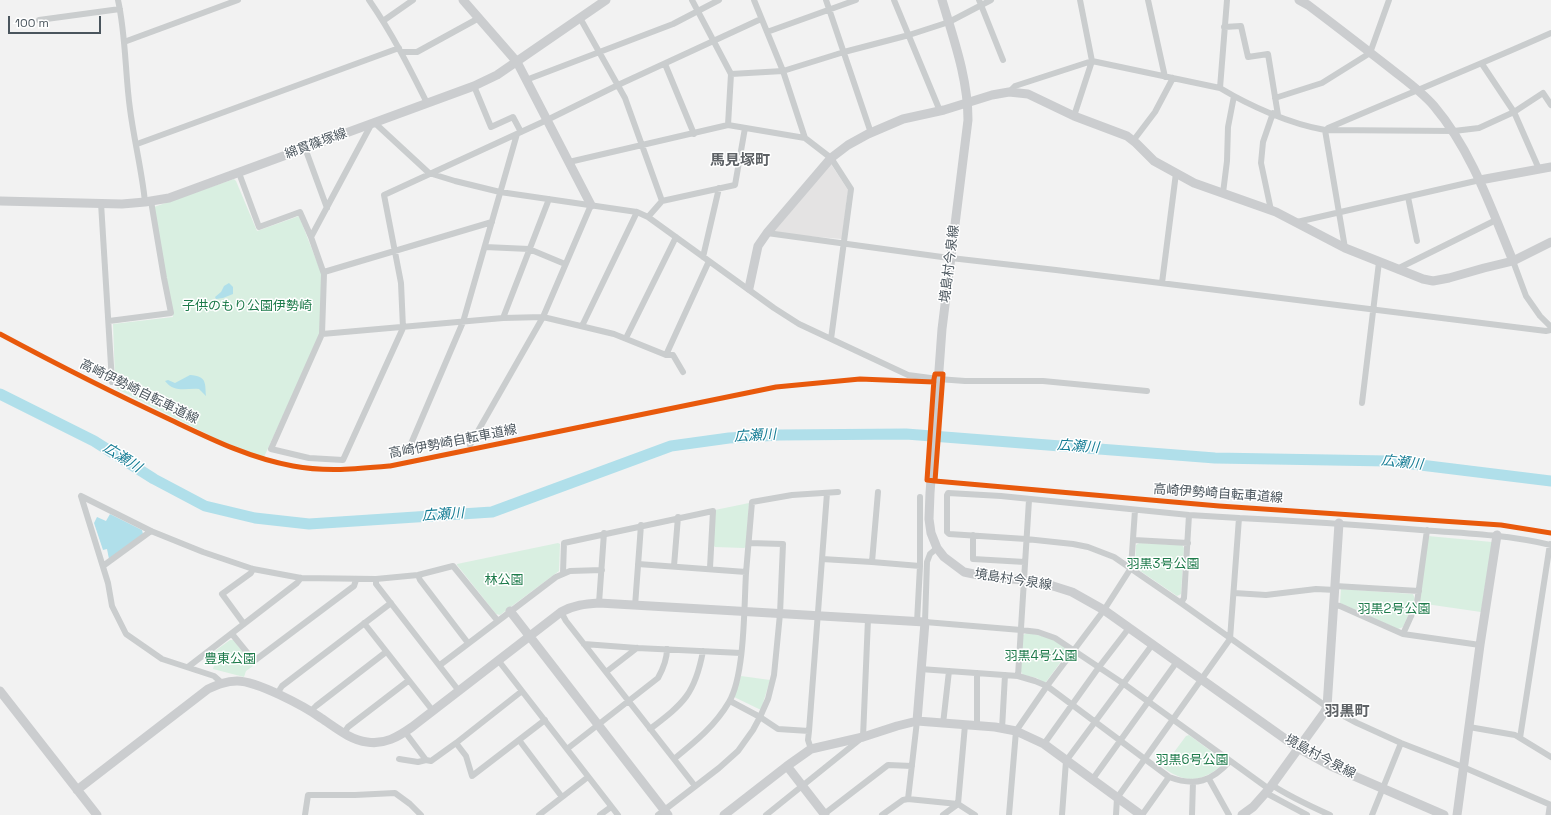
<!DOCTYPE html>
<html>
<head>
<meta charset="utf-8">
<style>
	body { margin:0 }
	#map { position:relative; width:1551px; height:815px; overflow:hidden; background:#f2f2f2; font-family:"Space Grotesk",sans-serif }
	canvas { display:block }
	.scale { position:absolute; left:8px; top:16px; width:93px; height:18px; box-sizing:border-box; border:2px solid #4a555d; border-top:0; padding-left:5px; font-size:12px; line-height:14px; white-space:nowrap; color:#4a555d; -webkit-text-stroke:3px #fff; paint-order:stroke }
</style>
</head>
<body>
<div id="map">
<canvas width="1551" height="815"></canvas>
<div class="scale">100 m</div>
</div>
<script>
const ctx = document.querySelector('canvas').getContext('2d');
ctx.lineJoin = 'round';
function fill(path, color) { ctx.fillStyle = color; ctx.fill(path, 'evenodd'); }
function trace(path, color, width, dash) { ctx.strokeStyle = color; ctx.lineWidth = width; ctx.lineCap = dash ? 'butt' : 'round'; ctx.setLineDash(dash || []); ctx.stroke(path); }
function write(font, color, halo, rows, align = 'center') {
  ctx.font = font + ' "Space Grotesk","Noto Sans JP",sans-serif'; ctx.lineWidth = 3; ctx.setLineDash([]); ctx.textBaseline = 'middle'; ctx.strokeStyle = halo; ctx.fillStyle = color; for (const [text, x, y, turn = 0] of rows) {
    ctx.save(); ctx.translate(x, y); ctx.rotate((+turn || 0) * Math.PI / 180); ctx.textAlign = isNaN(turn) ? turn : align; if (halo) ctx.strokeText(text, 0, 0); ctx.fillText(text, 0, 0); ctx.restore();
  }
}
fill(new Path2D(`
	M 831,164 L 848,190 L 842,239 L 771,233 Z`), '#e4e3e3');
fill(new Path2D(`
	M 234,179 L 236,181 L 257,231 L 299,216 L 322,275 L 320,335 L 264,457 L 252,453 L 221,441 L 117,389 L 115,379 L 113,324 L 173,317 L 154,207 Z
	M 749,503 L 746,547 L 744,548 L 715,547 L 713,545 L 715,510 Z
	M 1428,536 L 1492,542 L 1481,612 L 1419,603 Z
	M 558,543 L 560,544 L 559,571 L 500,615 L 496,614 L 457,565 L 457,564 Z
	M 1139,543 L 1182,545 L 1184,548 L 1181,594 L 1177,596 L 1136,568 L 1135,566 L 1136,545 Z
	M 1341,589 L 1413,594 L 1415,599 L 1403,627 L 1398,629 L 1340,603 Z
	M 1027,633 C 1039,635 1063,639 1068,652 L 1046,682 L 1043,682 L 1037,678 L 1023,675 L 1020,670 L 1023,635 Z
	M 230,640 L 234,640 L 253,666 L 246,671 L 244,677 L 213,669 L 216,659 L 212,653 Z
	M 741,676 L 770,680 L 761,710 L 734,697 Z
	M 1189,735 L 1223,760 L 1224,764 C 1203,781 1187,785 1164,768 L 1163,767 L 1186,736 Z`), '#d9efe1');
fill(new Path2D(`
	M 229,283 L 233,287 L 233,294 L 223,298 L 216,299 L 215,297 L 221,292 L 224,286 Z
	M 190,375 C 207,376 205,383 206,396 L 199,389 C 186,388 174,393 165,381 L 168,380 L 175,383 Z
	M 110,514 L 142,530 L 143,534 L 109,559 L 107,549 L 103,550 L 94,523 L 97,517 L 106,521 Z`), '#b0dfea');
trace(new Path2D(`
	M 0,394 L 94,441 L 154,479 L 205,506 L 255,518 L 309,524 L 492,512 L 671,446 L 729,438 L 779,435 L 906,434 L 1215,458 L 1388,461 L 1551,481`), '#b0dfea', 11);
trace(new Path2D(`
	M 118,0 C 126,36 125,73 130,109 C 134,140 142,171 145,202
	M 369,0 C 392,33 409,67 427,103
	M 692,0 L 731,74 L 783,71 L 844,52 L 909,35 L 949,22 L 991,0
	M 754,0 L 783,71 L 805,138
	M 826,0 L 871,133
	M 894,0 L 940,111
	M 979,0 L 1003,60
	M 1148,0 L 1165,77
	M 580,18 L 625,98 L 662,201 L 648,217
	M 761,19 L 618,85 L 547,120 L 384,195 L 401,283 L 403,328 L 343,460 L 309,458 L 271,449 L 322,334 L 324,274 L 311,237 L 372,123 L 377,125 L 429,173 L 455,181 L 500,192 L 637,212 L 648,217 L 774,308 L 799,324 L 908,375 L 938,379 L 965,381 L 1043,381 L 1147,391
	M 39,20 L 120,9
	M 383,21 L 413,0
	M 1224,27 L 1241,26 L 1248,57 L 1268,54 L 1278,115
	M 767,32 L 856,0
	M 124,42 L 238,0
	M 401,52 L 417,52 L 479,18
	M 665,64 L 694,134
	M 1482,64 L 1514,112 L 1539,169
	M 526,80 L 673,24 L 719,0
	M 474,86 L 491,127 L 513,117 L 521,132
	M 1220,88 L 1227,0
	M 1009,92 L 1015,86 L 1092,61 L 1220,88 C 1250,106 1290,124 1325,130 L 1454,131 L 1479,128 L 1514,112 L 1543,93 L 1551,105
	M 1275,98 L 1322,83 L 1370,53 L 1389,0
	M 1074,116 L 1092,61 L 1080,0
	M 728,125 L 731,74
	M 1328,128 C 1402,96 1477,66 1551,33
	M 1325,130 L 1345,248
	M 1133,141 L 1155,112 L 1173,78
	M 137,144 L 399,48
	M 305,148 L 327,208
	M 569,162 L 728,125 L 805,138 L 831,158 L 851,189 L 831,339
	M 239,173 L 259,227 L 300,212 L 311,237
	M 1223,193 L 1227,161 L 1228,127 L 1234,96
	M 1408,197 L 1417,241
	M 662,201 L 735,185 L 745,128
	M 101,203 L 112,382
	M 1271,210 L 1261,163 L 1263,142 L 1273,113
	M 1297,222 L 1480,180
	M 767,233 L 942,257 L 1056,270 L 1546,331 L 1551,330
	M 485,247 L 529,249 L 565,264
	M 703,257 L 719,188
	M 1513,261 L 1526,296 L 1540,316 L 1551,327
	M 1397,269 L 1496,220
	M 324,272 L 492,222
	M 1162,283 L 1176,173
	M 503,318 L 549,199
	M 109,321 L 171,313 L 164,278 L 151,201
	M 582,326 L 637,212
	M 322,334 L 503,318 L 543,317 L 614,334 L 666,355 L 673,355 L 683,372
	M 626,338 L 676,237
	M 666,355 L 709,261
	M 1362,403 L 1379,262
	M 470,445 L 543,317 L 591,205
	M 410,446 L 463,322 L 517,134
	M 878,492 L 872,562 L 920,566
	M 81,496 L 151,531 L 203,552 L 253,569 L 301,578 L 376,579 L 418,575 L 453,566 L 497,620
	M 81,496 L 108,583 L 112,606 L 126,634 L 162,659 L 214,676 L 222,683
	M 1239,518 C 1300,521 1361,525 1421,530 C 1465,533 1508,535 1551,545
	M 973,535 L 973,559 L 1025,562
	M 1134,540 L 1188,543
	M 937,548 L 930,554 L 927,562 L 925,622 L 1021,630 L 1038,632 L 1055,638 L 1124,684 L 1269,789
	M 822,559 L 872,562
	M 638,564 L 746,572
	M 103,566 L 151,531
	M 674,566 L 678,517
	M 563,573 L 564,543 L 713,511 L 710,568
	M 418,575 L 420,580 L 468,643
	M 376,579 L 376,584 L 459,691
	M 1335,586 L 1419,591
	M 1234,593 L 1266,595 L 1316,589 L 1335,590
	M 599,603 L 604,533
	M 1181,603 L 1184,598 L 1189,515
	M 1334,605 L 1340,606 L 1403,634 L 1480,645
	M 635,606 L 641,525
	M 561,612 L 566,621 L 695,786
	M 917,622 L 920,566 L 920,497
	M 364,623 L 433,711
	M 244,624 L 222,594 L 251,573 L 253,569
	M 232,634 L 254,661 L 354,586 L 356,580
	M 1403,634 L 1417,603 L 1427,530
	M 584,644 L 637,648 L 741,653
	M 498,660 L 618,815
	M 440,665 L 556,577 L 570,571 L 602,570
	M 188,667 L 297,583 L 301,578
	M 920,669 L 1018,676 L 1035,681 L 1047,686 L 1169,777 C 1196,787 1212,781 1230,761
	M 606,672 L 637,648
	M 1018,676 L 1029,500
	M 277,694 L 282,686 L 391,603
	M 730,701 L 760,717 L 778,729 L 809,731
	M 311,711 L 316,706 L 386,652
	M 943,724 L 949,671
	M 977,726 L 977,673
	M 1469,727 L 1515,735 L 1551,757
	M 650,729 C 684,703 695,694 703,651
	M 1002,729 L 1005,675
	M 405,732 L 426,760 L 431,761 L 456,743 L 466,756 L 472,776 L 545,720
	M 344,733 L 348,727 L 408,681
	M 1520,738 L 1550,544
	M 519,740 L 562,797
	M 456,743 L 522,691
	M 1044,744 L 1099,667 L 1129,628
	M 567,749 L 658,678 C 663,669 667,660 667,649
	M 811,749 L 808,740 L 809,731 L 827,493
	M 399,759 L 418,762 L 426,760
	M 674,759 C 695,742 715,726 729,702 C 745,675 744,606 746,573 C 748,549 750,526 752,502 L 792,495 L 838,492
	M 1209,779 L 1229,815
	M 1092,780 L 1176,663
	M 1272,785 C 1290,797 1310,806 1330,815
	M 1266,793 L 1307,815
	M 908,799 L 917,721
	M 305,815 L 308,795 L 355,795 L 395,793 L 410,804 L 421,815
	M 539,815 L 588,777
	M 600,815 L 611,807
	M 658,815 L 719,768 L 738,751 L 753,730 L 760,717 L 768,699 L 774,675 L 780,614 L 783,544 L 749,543
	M 766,815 L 863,737 L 868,619
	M 823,815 L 888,765 L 912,766
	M 882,815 L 903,800 L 908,799 L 958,804 L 975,815
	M 943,815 L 958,804 L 965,725
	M 1009,815 L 1016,731 L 1047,686 L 1104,610 L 1131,568 L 1135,510
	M 1062,815 L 1066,761 L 1152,645
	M 1116,815 L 1117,798 L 1230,639 L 1239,518 L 1189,515 L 1001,496 L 948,493 L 947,495 L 947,532 L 949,534 L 1026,539 L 1073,544 L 1088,547 L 1114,557 L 1181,603 L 1327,707 L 1357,723 L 1401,743 L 1463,767 L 1551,805
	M 1142,815 L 1169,777
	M 1192,815 L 1193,782
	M 1372,815 L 1401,743`), '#cacdce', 6);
trace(new Path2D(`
	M 463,0 L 517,62 L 591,205
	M 942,0 C 954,40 968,79 968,120 L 942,329 L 930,493 L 929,519 L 931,533 L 937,548 L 944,557 L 964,572 L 988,577 L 1024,580 L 1053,586 L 1072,592 L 1104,610 L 1298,748 L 1331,766 L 1444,815
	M 1299,0 L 1308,5 C 1336,26 1363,47 1390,68 C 1405,80 1421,91 1434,106 C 1472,151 1491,208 1513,261
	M 1480,180 L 1551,167
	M 0,201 L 122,204 L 145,202 L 169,198 L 474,86 L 497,75 L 606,0
	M 749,288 L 758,246 L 767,233 L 831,158 L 848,145 L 868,134 L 903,119 L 944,110 L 992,95 L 1009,92 L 1028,94 L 1074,116 L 1127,136 L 1136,143 L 1154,161 L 1194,183 L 1276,212 L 1345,248 L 1423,279 L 1433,281 L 1449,278 L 1484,268 L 1513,261 L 1551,242
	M 510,611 L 668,815
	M 0,691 L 97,815
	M 787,766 L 825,815
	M 77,790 L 208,689 C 217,685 226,681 237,681 C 257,681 304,706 321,718 C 335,727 350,740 367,742 C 384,745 398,737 412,727 L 561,612 C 574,605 585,604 599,603 L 925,622 L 917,721
	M 724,815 L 787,766 L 811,749 L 863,737 L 897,726 L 917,721 L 995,727 L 1016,731 L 1044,744 L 1141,815
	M 1242,815 L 1253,807 L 1269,789 L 1324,713 L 1327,707 L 1339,523
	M 1457,815 L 1480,645 L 1497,535
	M 1550,815 L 1551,808`), '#cbcdcf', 9);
trace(new Path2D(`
	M 0,334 C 56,364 113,393 171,420 C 211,439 249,458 293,466 C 325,472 357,469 390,466 L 776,387 L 860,379 L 934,382
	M 935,481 L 943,374 L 935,374 L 934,379 L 927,480 L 935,481 L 1219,506 L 1501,525 L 1551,533`), '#e8590c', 5);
write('13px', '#4a555d', '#fff', [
	["綿貫篠塚線",316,144,-20],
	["境島村今泉線",950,264,-83],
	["高崎伊勢崎自転車道線",139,392,26],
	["高崎伊勢崎自転車道線",453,442,-11],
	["高崎伊勢崎自転車道線",1218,494,4],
	["境島村今泉線",1013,580,9],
	["境島村今泉線",1320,757,28]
]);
write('13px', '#1e7b4b', '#fff', [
	["子供のもり公園伊勢崎",247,306],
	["羽黒3号公園",1163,564],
	["林公園",504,580],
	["羽黒2号公園",1394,609],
	["羽黒4号公園",1041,656],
	["豊東公園",230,659],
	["羽黒6号公園",1192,760]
]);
write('italic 14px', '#167d95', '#fff', [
	["広瀬川",755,436,-3],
	["広瀬川",1078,447,4],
	["広瀬川",122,458,32],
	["広瀬川",1402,463,6],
	["広瀬川",443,515,-4]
]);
write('bold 15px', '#5e6266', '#fff', [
	["馬見塚町",740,161],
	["羽黒町",1347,712]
]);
</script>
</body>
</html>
